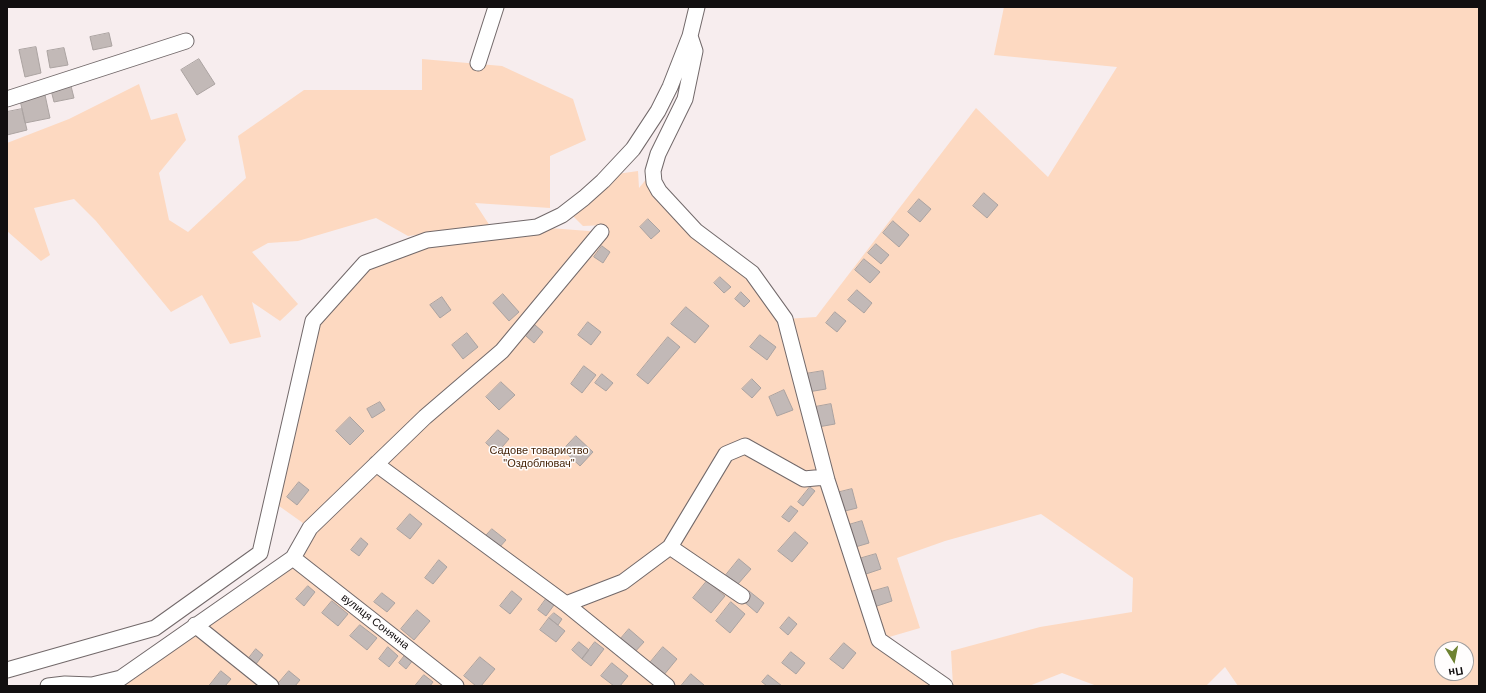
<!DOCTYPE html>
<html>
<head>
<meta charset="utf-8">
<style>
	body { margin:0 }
	#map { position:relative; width:1486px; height:693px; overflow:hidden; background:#f7edee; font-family:Helvetica,sans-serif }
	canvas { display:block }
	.frame { position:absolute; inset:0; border:8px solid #120f10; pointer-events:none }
	.north { position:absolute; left:1434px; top:641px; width:40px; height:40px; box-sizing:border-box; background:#fffdfd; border:1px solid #a09e9e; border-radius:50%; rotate:170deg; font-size:11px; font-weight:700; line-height:16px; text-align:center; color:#120f10 }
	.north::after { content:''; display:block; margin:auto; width:14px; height:18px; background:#6e8232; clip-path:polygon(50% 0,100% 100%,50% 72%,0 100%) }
</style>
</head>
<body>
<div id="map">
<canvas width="1486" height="693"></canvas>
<div class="frame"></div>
<div class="north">Пн</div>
</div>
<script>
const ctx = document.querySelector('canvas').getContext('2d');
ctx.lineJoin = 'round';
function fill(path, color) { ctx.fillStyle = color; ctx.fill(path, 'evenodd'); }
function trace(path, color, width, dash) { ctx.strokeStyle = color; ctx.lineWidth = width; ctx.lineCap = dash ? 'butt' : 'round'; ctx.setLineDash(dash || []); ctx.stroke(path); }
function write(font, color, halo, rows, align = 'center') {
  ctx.font = font + ' Helvetica,sans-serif'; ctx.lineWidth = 3; ctx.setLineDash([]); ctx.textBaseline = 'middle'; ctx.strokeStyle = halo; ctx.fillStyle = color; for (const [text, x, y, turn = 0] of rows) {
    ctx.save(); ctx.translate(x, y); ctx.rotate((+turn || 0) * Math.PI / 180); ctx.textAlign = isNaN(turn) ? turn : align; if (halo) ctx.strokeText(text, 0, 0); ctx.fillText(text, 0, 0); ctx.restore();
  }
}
fill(new Path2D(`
	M 1004,7 L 1479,7 L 1479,686 L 1238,686 L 1225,667 L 1206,686 L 1097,686 L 1062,673 L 1029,686 L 953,686 L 951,651 L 1040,627 L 1132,612 L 1133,578 L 1041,514 L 945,541 L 897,558 L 920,628 L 879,640 L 945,686 L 92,686 L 121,678 L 293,558 L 310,528 L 272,501 L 313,321 L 365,263 L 427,240 L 537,227 L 601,232 L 606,225 L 583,226 L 573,216 L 617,174 L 638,171 L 639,188 L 653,171 L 654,182 L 752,273 L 785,319 L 816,317 L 976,108 L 1048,177 L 1117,67 L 994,55 ZM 1442,649 L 1466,649 L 1466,673 L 1442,673 Z
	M 422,59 L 502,66 L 573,99 L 586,140 L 550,156 L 550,208 L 475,203 L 490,226 L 408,236 L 376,218 L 298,241 L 268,243 L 252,252 L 298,304 L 280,321 L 252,302 L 261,337 L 230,344 L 202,295 L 171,312 L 96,221 L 74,199 L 34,208 L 50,255 L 41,261 L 7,231 L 7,143 L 69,119 L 139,84 L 151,120 L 177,113 L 186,140 L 159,173 L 169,220 L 188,232 L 246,178 L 238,136 L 304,90 L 422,90 Z`), '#fdd9c1');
const building = new Path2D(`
	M 109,33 L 112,46 L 93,50 L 90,37 Z
	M 36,47 L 41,73 L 25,77 L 19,50 Z
	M 64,48 L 68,65 L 50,68 L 47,51 Z
	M 199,59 L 215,84 L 197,95 L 181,70 Z
	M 71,86 L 74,98 L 54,102 L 51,90 Z
	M 45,95 L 50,118 L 25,123 L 20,100 Z
	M 22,109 L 27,130 L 7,135 L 7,112 Z
	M 984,193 L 998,205 L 987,218 L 973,206 Z
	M 919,199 L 931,209 L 920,222 L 908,212 Z
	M 648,219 L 660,231 L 651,239 L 640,227 Z
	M 893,221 L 909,235 L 899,247 L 883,233 Z
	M 876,244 L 889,255 L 881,264 L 868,253 Z
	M 602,246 L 610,252 L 603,263 L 594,257 Z
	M 864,259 L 880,272 L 870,283 L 855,270 Z
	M 720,277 L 731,287 L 724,293 L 714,283 Z
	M 857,290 L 872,303 L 864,313 L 848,300 Z
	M 741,292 L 750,301 L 744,307 L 735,299 Z
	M 503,294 L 519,312 L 509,321 L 493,303 Z
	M 442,297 L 451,310 L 440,318 L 430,305 Z
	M 686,307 L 709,326 L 695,343 L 671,324 Z
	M 835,312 L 846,321 L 837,332 L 826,323 Z
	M 588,322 L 601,332 L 591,345 L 578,335 Z
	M 535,325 L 543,332 L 534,343 L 526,336 Z
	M 467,333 L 478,347 L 463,359 L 452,345 Z
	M 760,335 L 776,347 L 767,360 L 750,347 Z
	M 668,337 L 680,347 L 648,384 L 637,375 Z
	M 584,366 L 596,375 L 582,393 L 571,384 Z
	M 823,371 L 826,389 L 808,392 L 805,374 Z
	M 602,374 L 613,383 L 606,391 L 595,383 Z
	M 752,379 L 761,388 L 752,398 L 742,389 Z
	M 501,382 L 515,395 L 499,410 L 486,397 Z
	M 784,390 L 793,410 L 777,416 L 769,397 Z
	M 380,402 L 385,410 L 372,418 L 367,409 Z
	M 831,404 L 835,424 L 818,427 L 815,407 Z
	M 350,417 L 364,431 L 350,445 L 336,431 Z
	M 498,430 L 509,439 L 497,453 L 486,443 Z
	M 576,436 L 593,452 L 580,466 L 563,450 Z
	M 299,482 L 309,490 L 297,505 L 287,497 Z
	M 810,487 L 815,491 L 803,506 L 798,502 Z
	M 852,489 L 857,508 L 841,512 L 836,493 Z
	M 791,506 L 798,511 L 789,522 L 782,517 Z
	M 410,514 L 422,524 L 410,539 L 397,529 Z
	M 862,521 L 869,543 L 852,548 L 845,526 Z
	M 492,529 L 506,540 L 498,549 L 484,538 Z
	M 795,532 L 808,543 L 792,562 L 778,551 Z
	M 361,538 L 368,544 L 359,556 L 351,550 Z
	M 876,554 L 881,569 L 860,576 L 855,560 Z
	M 739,559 L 751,569 L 738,584 L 726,575 Z
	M 439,560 L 447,567 L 433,584 L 425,578 Z
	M 707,581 L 725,596 L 711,613 L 693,598 Z
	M 308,586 L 315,592 L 304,606 L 296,599 Z
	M 888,587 L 892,601 L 871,608 L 867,593 Z
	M 512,591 L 522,599 L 510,614 L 500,606 Z
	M 749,591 L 764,603 L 757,613 L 742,600 Z
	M 382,593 L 395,603 L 387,612 L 374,602 Z
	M 546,599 L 554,605 L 546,616 L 538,610 Z
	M 332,601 L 348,614 L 338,626 L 322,613 Z
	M 731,602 L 745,614 L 730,633 L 716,621 Z
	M 417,610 L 430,621 L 414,640 L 401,629 Z
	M 554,613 L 562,619 L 558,625 L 549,618 Z
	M 789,617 L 797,624 L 788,635 L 780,628 Z
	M 549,618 L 565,631 L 556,642 L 540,630 Z
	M 360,625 L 377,638 L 367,650 L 350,636 Z
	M 629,629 L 644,642 L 633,654 L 618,642 Z
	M 579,642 L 589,650 L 582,659 L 572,650 Z
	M 595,642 L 604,649 L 591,666 L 582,659 Z
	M 844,643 L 856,653 L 843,669 L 830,659 Z
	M 388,647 L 398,656 L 389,667 L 379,659 Z
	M 663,647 L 677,659 L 663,676 L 649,664 Z
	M 256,649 L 263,655 L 256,664 L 249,658 Z
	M 791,652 L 805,663 L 796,674 L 782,663 Z
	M 406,654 L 413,660 L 406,669 L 399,663 Z
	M 480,657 L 495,669 L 481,686 L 476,686 L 464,676 Z
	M 612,663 L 628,676 L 620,686 L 614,686 L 601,676 Z
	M 221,671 L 231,679 L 225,686 L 209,686 Z
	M 289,671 L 300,680 L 295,686 L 278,686 L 277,685 Z
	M 691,674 L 704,685 L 703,686 L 681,686 Z
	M 424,675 L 433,682 L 430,686 L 415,686 Z
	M 768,675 L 782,686 L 767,686 L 762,682 Z`);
fill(building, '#c2b9b7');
trace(building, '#aba3a1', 1);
const minor = new Path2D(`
	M 697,7 L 690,36 L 695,51 L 685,99 L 658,154 L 653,171 L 654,182 L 659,191 L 696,231 L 752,273 L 785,319 L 827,480 L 879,640 L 945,686
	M 478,63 L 496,7
	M 7,99 L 186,41
	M 376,464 L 566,604 L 667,686
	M 670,547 L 742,596
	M 293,558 L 456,686
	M 566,604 L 623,582 L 670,547 L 726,454 L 745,446 L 804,479 L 826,477
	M 195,625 L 271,686
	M 7,670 L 155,628 L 260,553 L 313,321 L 365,263 L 427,240 L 537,227 L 562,215 L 584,198 L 603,181 L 633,149 L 658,111 L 670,87 L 690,36
	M 48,686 L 65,684 L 92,685 L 121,678 L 293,558 L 310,528 L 425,417 L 502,351 L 601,232`);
trace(minor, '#72696a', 17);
trace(minor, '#fff', 15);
write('11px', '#48260a', '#fffdfd', [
	["Садове товариство",539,451],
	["\"Оздоблювач\"",539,464]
]);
write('11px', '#120f10', '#fffdfd', [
	["вулиця Сонячна",375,622,38]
]);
</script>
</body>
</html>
